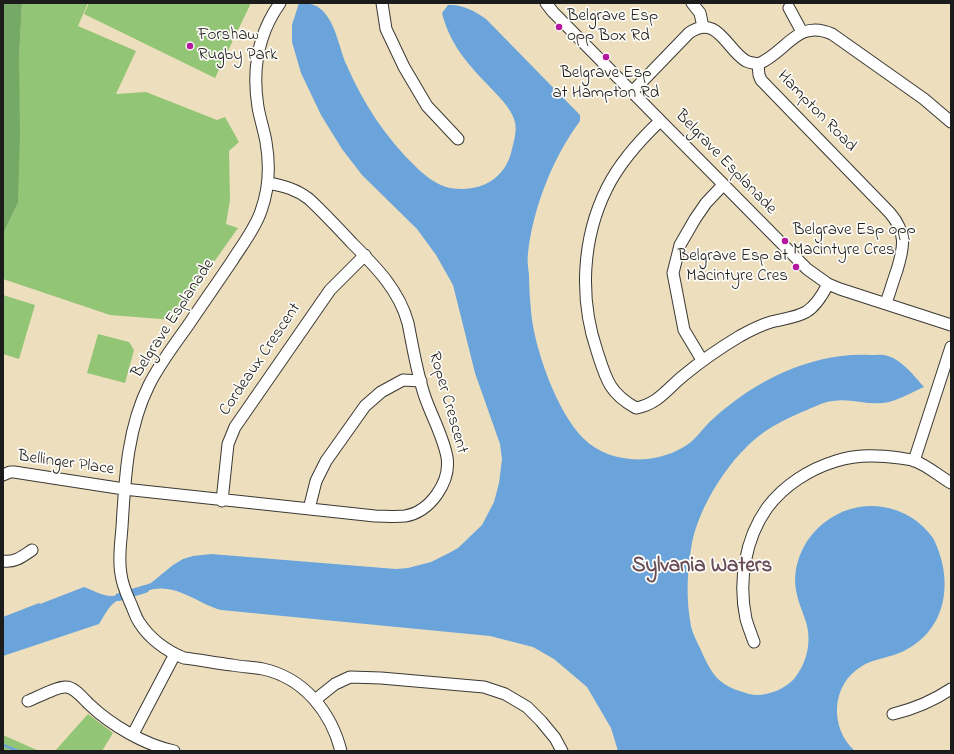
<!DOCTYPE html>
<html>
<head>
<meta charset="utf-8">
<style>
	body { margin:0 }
	#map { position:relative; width:954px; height:754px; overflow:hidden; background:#eddfbd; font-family:"Indie Flower",sans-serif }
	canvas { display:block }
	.frame { position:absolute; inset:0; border:4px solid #1c1c1c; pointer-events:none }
</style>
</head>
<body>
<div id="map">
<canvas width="954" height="754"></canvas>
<div class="frame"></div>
</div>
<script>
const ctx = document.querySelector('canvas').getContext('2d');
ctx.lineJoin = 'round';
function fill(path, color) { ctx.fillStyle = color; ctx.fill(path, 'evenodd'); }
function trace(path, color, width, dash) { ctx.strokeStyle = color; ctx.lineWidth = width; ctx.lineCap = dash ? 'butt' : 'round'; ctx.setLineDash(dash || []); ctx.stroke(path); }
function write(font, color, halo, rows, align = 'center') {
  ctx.font = font + ' "Indie Flower",sans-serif'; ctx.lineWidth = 3.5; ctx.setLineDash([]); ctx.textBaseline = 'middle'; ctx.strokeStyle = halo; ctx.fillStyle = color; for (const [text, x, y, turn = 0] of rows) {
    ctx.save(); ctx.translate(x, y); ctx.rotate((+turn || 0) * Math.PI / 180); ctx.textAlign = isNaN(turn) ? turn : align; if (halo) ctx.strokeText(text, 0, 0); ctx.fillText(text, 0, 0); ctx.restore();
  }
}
fill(new Path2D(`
	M 22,3 L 88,3 L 78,26 L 136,51 L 116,94 L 146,92 L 217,120 L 225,117 L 239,142 L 229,151 L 230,200 L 226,224 L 238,228 L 173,320 L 110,315 L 3,279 L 3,234 L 18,203 L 19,59 Z
	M 89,3 L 251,3 L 215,78 L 84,14 Z
	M 3,295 L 35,305 L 19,359 L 3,354 Z
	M 98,334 L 129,342 L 134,350 L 125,383 L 87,373 Z
	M 88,714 L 113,733 L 102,751 L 55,751 Z
	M 3,735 L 39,751 L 3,751 Z`), '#92c575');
fill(new Path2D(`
	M 3,3 L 22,3 L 19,59 L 20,135 L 18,203 L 3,234 Z`), '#75aa66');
fill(new Path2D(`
	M 299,3 C 309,3 316,4 323,11 C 337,26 339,49 347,66 C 363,103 386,138 415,166 C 424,175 438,186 450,188 C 480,193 506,179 512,149 C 514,141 517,131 515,122 C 511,107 497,95 487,84 C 466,62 450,44 442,13 L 448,5 C 462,4 475,11 486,19 L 580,115 L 580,121 C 553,157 533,208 528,253 C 527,260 528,267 529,275 C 529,287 530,299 531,311 C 534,348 557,412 583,438 C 609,464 652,465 682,448 C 696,441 703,427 714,418 C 756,380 813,352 870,355 C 876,355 883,354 888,356 C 902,360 915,377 924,387 C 912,392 896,402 883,403 C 867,405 849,398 833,401 C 823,402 812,408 802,412 C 790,417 778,423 767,430 C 732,453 697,507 691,549 C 687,574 686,600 691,626 C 693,636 700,647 704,657 C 709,667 714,677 723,683 C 731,689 740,691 749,694 C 763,698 784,690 794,679 C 807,663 812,642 806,622 C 801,607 795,595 795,579 C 797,534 839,500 883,507 C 903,510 921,521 933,538 C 954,579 948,629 904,651 C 892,657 873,659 862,666 C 831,684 829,728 855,751 L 618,751 L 611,728 L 587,687 L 554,659 L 533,647 L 490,636 L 221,610 C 199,604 179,585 154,589 C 148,590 142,592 136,594 L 134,589 L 151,583 L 173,565 L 183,559 L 193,556 L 211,554 L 396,569 L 408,568 L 431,562 L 449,553 L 458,548 L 482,525 L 494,502 L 499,483 L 502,459 L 500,444 L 475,373 L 453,285 L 436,255 L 417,229 L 362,175 L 342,149 L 321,115 L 301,73 L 292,42 L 292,25 Z
	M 84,587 C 95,591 107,599 118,595 L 120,599 C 109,604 105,615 99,624 L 3,656 L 3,617 L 39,603 L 40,604 Z`), '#6aa4da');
trace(new Path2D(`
	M 3,745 L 18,751`), '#6aa4da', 2.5);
trace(new Path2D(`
	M 119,597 L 145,589`), '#6aa4da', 8);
const minor = new Path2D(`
	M 280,3 C 258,34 252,70 258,107 C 260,119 264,130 266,142 C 270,165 269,189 261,211 C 255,229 242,245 232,261 C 218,282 203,303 189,324 C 175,344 160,363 149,385 C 127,429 125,479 122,527 C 121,542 118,559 121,574 C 122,583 126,593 130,602 C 133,608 135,616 139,622 C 149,638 166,651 184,658 C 200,660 216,663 232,665 C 242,667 253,667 263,669 C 304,678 331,712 341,751
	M 382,3 L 386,29 L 404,67 L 427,106 L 458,139
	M 546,3 L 553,12 L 807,269 L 828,284 L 840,289 L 951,325
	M 692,3 L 700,13 L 703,27
	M 789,8 L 802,32
	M 758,64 C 786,53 797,18 832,34 L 924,99 L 951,122
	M 632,92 L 689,33 C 717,13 727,50 746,61 C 750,63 754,63 758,64 L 759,75 L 761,80 L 890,213 C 907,233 904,247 897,270 C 893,281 890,292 886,303
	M 660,121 C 639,141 620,162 607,188 C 582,238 579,298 597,351 C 606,379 609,393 636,408 C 658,404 667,389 683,376 C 701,361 720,348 740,336 C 749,331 761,325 771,322 C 782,319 795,318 806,312 C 816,306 823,294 828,284
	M 702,360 L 684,330 L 673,273 L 680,245 L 695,219 L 706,203 L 723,185
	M 914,461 L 951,347
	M 3,475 L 10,472 L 14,472 L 124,489 L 375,516 C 385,516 395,517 405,516 C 430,512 451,482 447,457 C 443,436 432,417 425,397 C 417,374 413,348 408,323 C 399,290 376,267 352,243 C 338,228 324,213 309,199 C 296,189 284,186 268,183
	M 222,501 L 228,444 L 235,427 L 330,290 L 365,255
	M 309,509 L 316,481 L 326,461 L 365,406 L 381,392 L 403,380 L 421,381
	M 3,561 C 15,563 23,556 32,550
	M 754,642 C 751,634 748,626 746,619 C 738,582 745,539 767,508 C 784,485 810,469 836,461 C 857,454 878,455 900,458 C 904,459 910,459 915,461 C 928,466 939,476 951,483
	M 315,700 L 335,684 L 350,677 L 381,678 L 484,687 L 505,694 L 527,707 L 541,721 L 555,738 L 562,751
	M 28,701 C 36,698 58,686 66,687 C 75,687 84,700 90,705 C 111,725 145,745 174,751
	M 893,714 C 914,709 933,701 951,689
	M 133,734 L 175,654`);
trace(minor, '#3b3934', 13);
trace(minor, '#fff', 11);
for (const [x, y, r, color] of [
	[559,27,4,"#b5179e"],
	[190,46,4,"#b5179e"],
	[606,57,4,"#b5179e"],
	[785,241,4,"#b5179e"],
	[796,267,4,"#b5179e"]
]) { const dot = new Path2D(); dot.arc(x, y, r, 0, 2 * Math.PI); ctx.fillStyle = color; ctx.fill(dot); trace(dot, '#fdfcf7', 1.5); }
write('17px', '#1c1c1c', '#fdfcf7', [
	["Belgrave Esp",567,17],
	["opp Box Rd",567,37],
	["Forshaw",198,36],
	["Rugby Park",198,56],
	["Belgrave Esp",606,74,"center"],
	["at Hampton Rd",606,94,"center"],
	["Belgrave Esp opp",793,231],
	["Macintyre Cres",793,251],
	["Belgrave Esp at",788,257,"right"],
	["Macintyre Cres",788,277,"right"]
], 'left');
write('17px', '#1c1c1c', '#fdfcf7', [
	["Hampton Road",816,112,46],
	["Belgrave Esplanade",725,163,46],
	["Belgrave Esplanade",174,319,-57],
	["Cordeaux Crescent",261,360,-56],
	["Roper Crescent",447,403,74],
	["Bellinger Place",66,464,8]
]);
write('bold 21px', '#674c59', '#fdfcf7', [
	["Sylvania Waters",702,568]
]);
</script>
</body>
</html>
